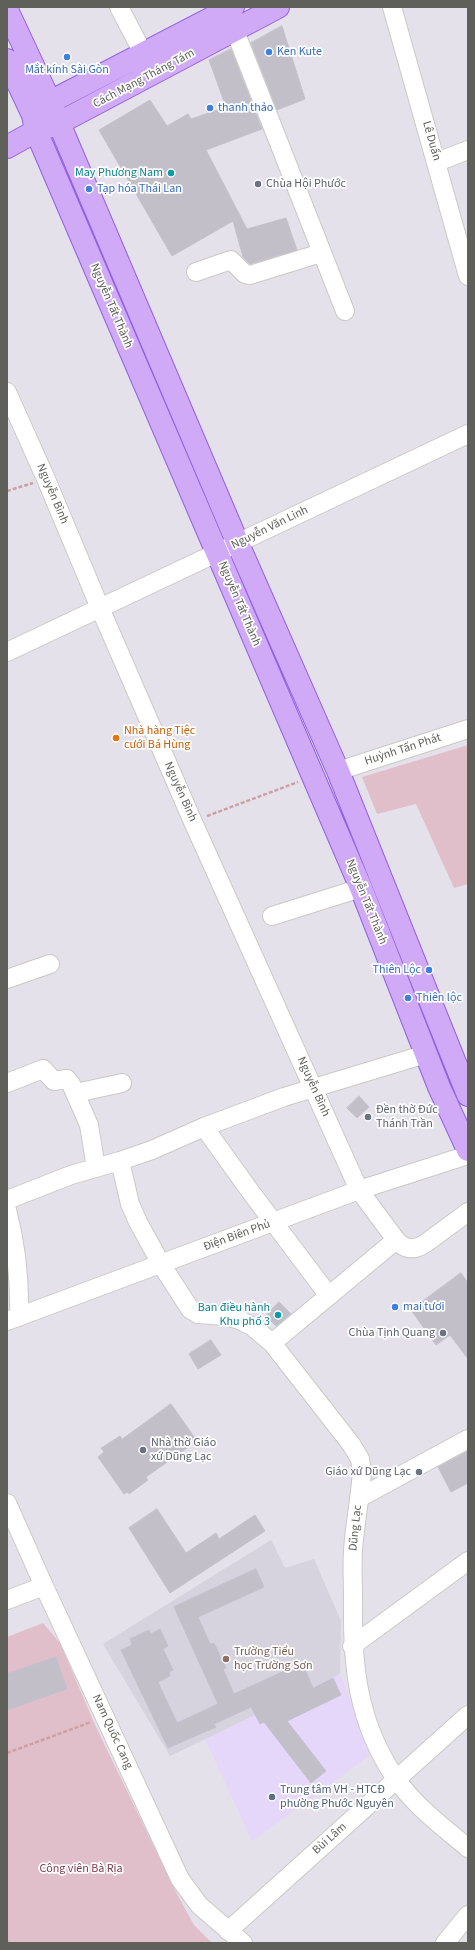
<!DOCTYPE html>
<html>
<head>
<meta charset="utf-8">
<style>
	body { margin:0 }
	#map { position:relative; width:475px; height:1950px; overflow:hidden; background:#e5e1eb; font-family:"Source Sans 3",sans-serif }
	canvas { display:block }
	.frame { position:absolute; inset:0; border:8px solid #5f6059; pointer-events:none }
</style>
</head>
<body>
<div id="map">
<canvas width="475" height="1950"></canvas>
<div class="frame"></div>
</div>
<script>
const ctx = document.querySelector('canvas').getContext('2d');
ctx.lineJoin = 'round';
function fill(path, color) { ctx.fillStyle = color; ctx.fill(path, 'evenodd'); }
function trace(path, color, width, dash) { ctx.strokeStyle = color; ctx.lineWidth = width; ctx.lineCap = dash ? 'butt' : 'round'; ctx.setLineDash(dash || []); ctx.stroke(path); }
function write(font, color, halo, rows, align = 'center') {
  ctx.font = font + ' "Source Sans 3",sans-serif'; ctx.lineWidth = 3.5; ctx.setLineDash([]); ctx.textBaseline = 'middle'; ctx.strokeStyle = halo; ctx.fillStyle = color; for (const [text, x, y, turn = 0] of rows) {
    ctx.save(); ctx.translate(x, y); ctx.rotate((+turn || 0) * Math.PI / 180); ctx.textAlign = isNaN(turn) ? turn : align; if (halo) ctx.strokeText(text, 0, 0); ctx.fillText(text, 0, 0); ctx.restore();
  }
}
fill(new Path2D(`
	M 340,1674 L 372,1754 L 252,1841 L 205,1739 Z`), '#e5d7fa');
fill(new Path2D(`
	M 271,1540 L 285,1568 L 314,1559 L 341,1621 L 340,1674 L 170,1756 L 103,1644 Z`), '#d6d2de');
fill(new Path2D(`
	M 468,745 L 468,884 L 454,888 L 416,804 L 377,814 L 362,777 Z
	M 43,1623 L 60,1643 L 96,1727 L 177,1894 L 194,1925 L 212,1943 L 7,1943 L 7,1637 Z`), '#e1bfca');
const building = new Path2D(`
	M 282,26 L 305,99 L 277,110 L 251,43 Z
	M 231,49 L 262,129 L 206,150 L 247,229 L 286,218 L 297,250 L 250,264 L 243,257 L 233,221 L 172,256 L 99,130 L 150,100 L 167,126 L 188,114 L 191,119 L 226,107 L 209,60 Z
	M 359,1096 L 369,1107 L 357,1118 L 347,1108 Z
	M 461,1273 L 468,1283 L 468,1359 L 450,1335 L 436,1345 L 411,1310 Z
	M 279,1302 L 291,1314 L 276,1326 L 266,1316 Z
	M 211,1340 L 221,1355 L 198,1369 L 189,1354 Z
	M 171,1404 L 197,1441 L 146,1477 L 148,1480 L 129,1494 L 128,1492 L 124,1494 L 98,1457 L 104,1452 L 101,1448 L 120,1436 L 122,1439 Z
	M 468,1451 L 468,1483 L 451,1492 L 438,1467 Z
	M 157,1509 L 186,1553 L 216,1533 L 219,1539 L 255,1515 L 265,1531 L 170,1593 L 129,1528 Z
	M 256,1569 L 264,1587 L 198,1617 L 210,1644 L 214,1643 L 226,1668 L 223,1669 L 234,1694 L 302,1663 L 313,1688 L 333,1678 L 341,1695 L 287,1721 L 326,1771 L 311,1783 L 264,1722 L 260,1724 L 251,1707 L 214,1724 L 216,1727 L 168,1748 L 121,1650 L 132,1645 L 130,1639 L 149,1630 L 151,1634 L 160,1629 L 168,1646 L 163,1649 L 173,1670 L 169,1672 L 170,1676 L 158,1682 L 177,1723 L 218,1704 L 174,1607 Z
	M 56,1657 L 67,1689 L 7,1710 L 7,1674 Z`);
fill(building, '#c3bfc8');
trace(building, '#c5c0cf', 1);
const minor = new Path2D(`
	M 119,7 L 143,53
	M 392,7 L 468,276
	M 235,31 L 345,311
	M 437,162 L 468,150
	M 196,272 L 231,260 L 245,274 L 250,275 L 321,253
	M 7,392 L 46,479 L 100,608 L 193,822 L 359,1190 L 396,1240 C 405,1250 414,1251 426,1243 L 468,1212
	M 7,652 L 468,434
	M 338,771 L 468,729
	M 272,916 L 361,888
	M 7,979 L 50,964
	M 7,1083 L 43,1069 L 54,1081 L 67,1079 L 71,1084 L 89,1125 L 96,1168
	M 76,1093 L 122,1083
	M 204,1127 L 250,1191 L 329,1296
	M 120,1161 L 130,1204 L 138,1222 L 161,1264 L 190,1309 L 198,1314 L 225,1316 L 240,1320 L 253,1327 L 272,1343 L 351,1444 L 360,1459 L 362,1472 C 360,1498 355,1524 353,1550 C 352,1566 353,1583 353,1599 C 352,1665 357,1722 396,1779 C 415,1806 443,1827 468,1848
	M 7,1200 L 71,1175 L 120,1161 L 152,1150 L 204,1127 L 284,1097 L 426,1054
	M 7,1210 C 16,1244 20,1281 19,1317
	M 7,1321 L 359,1190 L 468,1155
	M 272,1343 L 396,1240
	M 359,1498 L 468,1439
	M 7,1503 L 44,1586 L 180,1879 L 199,1905 L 243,1943
	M 7,1600 L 44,1586
	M 352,1646 L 468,1561
	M 228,1931 L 468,1715
	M 445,1943 L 468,1915`);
const major = new Path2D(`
	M 7,10 L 50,102 L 238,544 L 338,771 L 468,1095
	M 7,60 L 33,115 L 36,131 L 361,888 L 439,1087 L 468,1150
	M 39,111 L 50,102 L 233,7
	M 7,147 L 36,131 L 59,123 L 278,7`);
trace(minor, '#c9cac4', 20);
trace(major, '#9261e3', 24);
trace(new Path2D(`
	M 7,491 L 33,483
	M 207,816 L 298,782
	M 7,1753 L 91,1722
	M 7,1941 L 8,1943`), '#cca0a4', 2.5, [4, 2]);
trace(minor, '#fff', 18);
trace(major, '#d0a9f7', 22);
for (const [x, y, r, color] of [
	[269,52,4,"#3f7fe0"],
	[67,57,4,"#3f7fe0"],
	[210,108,4,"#3f7fe0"],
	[171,173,4,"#0f9aa8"],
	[258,184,4,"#6b7280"],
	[89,189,4,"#3f7fe0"],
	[116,738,4,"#e8710a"],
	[429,970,4,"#3f7fe0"],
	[408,998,4,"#3f7fe0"],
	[368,1117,4,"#6b7280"],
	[395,1307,4,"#3f7fe0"],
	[278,1315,4,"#0f9aa8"],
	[443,1333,4,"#6b7280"],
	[143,1450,4,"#6b7280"],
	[419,1472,4,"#6b7280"],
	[226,1659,4,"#8d6e63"],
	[272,1797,4,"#5c6f8a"]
]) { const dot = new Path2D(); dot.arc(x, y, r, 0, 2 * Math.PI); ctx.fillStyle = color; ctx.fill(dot); trace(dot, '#fff', 1.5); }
write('12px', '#366cbe', '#fff', [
	["Ken Kute",277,52],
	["Mắt kính Sài Gòn",67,70,"center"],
	["thanh thảo",218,108],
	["Tạp hóa Thái Lan",97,189],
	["Thiên Lộc",421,970,"right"],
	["Thiên lộc",416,998],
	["mai tươi",403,1307]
], 'left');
write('12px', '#5f6059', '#fff', [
	["Cách Mạng Tháng Tám",144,79,-28],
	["Lê Duẩn",431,141,74],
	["Nguyễn Tất Thành",111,306,67],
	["Nguyễn Bình",52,494,67],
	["Nguyễn Văn Linh",270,528,-26],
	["Nguyễn Tất Thành",239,604,67],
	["Huỳnh Tấn Phát",403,750,-18],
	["Nguyễn Bình",180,792,66],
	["Nguyễn Tất Thành",366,902,68],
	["Nguyễn Bình",313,1087,66],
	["Điện Biên Phủ",237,1236,-20],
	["Dũng Lạc",356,1528,-84],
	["Nam Quốc Cang",112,1732,65],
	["Bùi Lâm",330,1839,-42]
]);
write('12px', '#0d838f', '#fff', [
	["May Phương Nam",163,173],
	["Ban điều hành",270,1308],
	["Khu phố 3",270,1322]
], 'right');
write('12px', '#5b616d', '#fff', [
	["Chùa Hội Phước",266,184],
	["Đền thờ Đức",376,1110],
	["Thánh Trần",376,1124],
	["Chùa Tịnh Quang",435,1333,"right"],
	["Nhà thờ Giáo",151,1443],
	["xứ Dũng Lạc",151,1457],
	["Giáo xứ Dũng Lạc",411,1472,"right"]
], 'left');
write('12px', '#c56008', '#fff', [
	["Nhà hàng Tiệc",124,731],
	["cưới Bá Hùng",124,745]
], 'left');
write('12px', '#785e54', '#fff', [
	["Trường Tiểu",234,1652],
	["học Trường Sơn",234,1666]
], 'left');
write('12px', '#4e5e75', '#fff', [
	["Trung tâm VH - HTCĐ",280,1790],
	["phường Phước Nguyên",280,1804]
], 'left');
write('12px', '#7d3b4f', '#fff', [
	["Công viên Bà Rịa",81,1869]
]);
</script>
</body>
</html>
